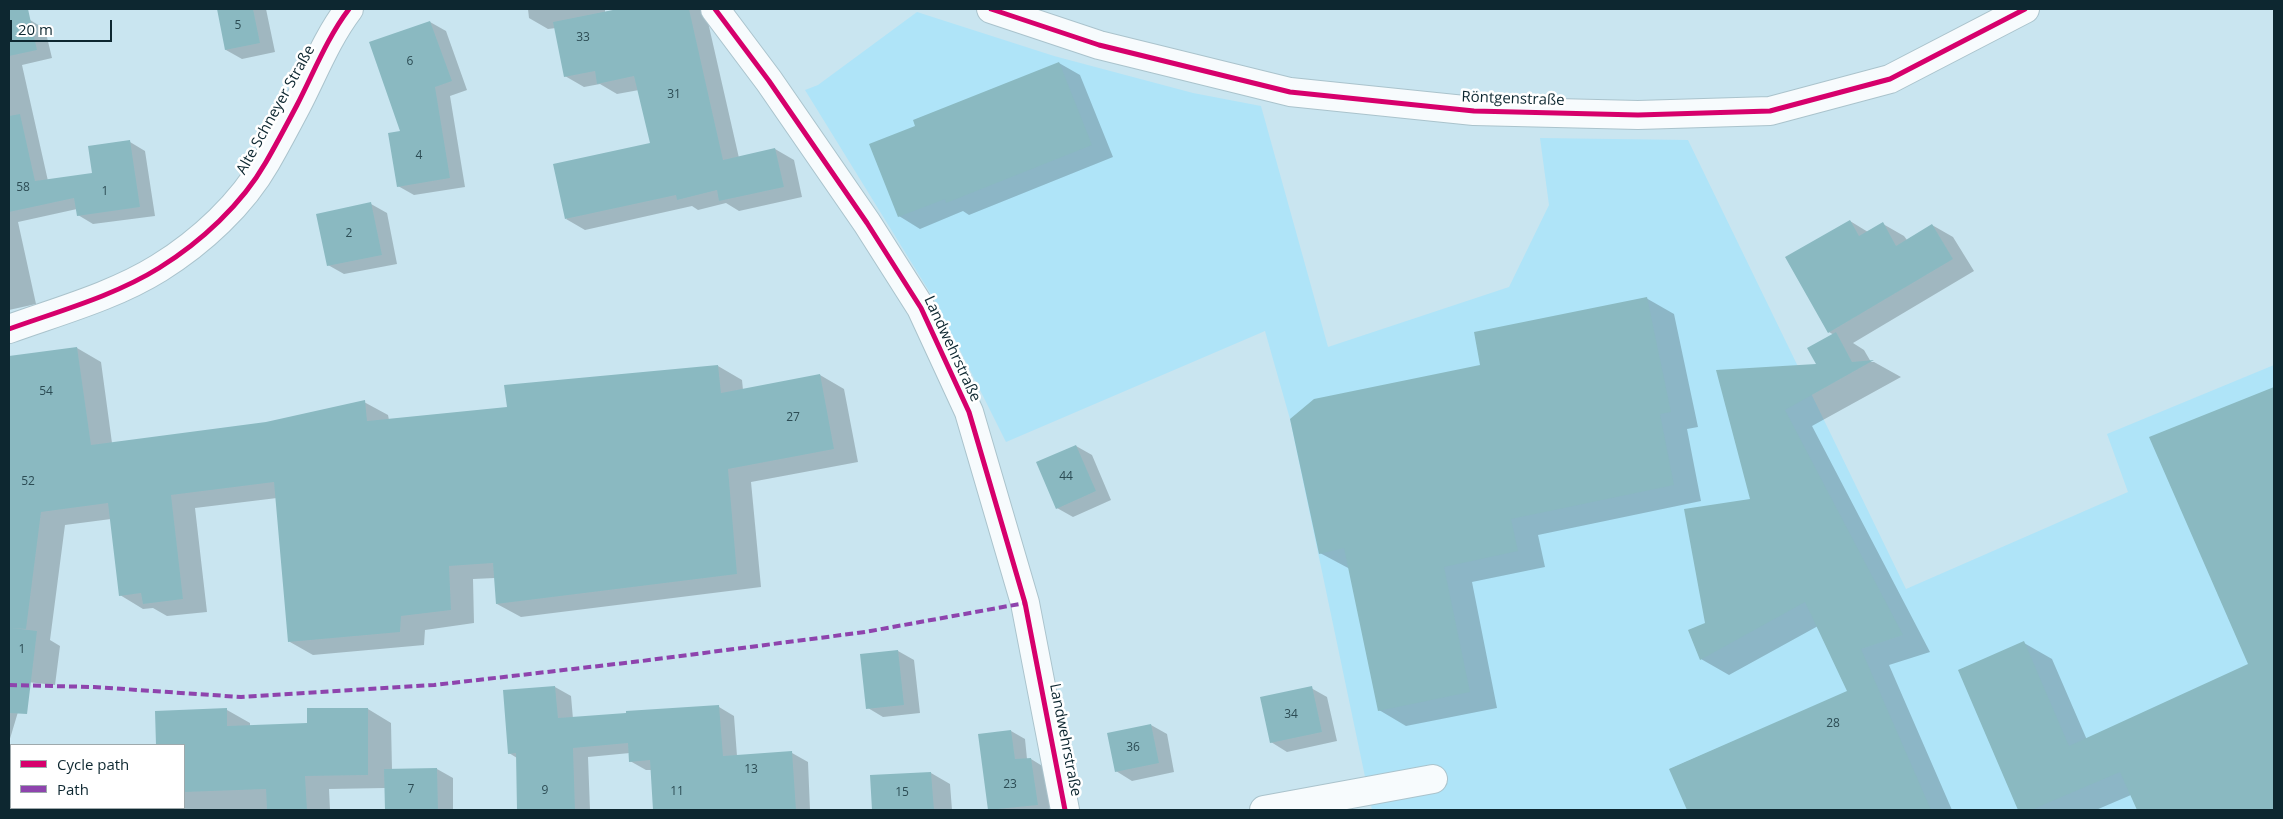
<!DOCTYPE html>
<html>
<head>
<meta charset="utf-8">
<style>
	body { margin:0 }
	#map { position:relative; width:2283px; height:819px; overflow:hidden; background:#c9e5f0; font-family:"Open Sans",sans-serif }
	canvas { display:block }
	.frame { position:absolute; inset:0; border:10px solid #0d2730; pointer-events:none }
	.legend { position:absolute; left:10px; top:744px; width:175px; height:65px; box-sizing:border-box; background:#fff; border:1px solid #9ea9ac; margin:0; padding:6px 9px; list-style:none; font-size:15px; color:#0d2730 }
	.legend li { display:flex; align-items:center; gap:10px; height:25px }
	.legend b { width:25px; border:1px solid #9ea9ac }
	.scale { position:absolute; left:10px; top:20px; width:102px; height:22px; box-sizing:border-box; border:2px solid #0d2730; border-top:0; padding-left:6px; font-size:15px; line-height:18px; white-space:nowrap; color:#0d2730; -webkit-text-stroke:4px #fff; paint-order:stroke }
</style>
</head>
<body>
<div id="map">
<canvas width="2283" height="819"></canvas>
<div class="frame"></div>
<ul class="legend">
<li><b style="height:6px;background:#d6006c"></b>Cycle path</li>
<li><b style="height:6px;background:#8e44ad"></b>Path</li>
</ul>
<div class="scale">20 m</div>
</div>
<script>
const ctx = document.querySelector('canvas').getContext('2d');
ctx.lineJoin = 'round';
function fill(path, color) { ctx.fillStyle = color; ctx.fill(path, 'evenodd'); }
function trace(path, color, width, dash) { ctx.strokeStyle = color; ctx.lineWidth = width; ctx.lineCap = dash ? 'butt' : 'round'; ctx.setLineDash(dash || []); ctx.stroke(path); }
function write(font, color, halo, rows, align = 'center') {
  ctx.font = font + ' "Open Sans",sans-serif'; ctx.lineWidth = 5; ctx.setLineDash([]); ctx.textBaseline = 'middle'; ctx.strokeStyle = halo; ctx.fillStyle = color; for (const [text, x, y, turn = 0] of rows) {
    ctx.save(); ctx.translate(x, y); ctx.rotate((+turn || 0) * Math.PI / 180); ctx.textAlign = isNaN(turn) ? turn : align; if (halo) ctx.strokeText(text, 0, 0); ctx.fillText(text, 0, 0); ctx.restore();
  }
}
fill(new Path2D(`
	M 917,12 L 1054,56 L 1193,93 L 1261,106 L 1328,347 L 1509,287 L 1549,205 L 1540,138 L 1688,140 L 1906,589 L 2128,492 L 2107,434 L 2274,365 L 2274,810 L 1372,810 L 1290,419 L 1265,331 L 1006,442 L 937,304 L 805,90 L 818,85 Z`), '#afe4f8');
fill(new Path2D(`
	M 218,9 L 266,9 L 275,52 L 242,59 L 226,50 Z
	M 528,9 L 605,9 L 605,12 L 621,9 L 705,9 L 739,158 L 775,149 L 794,160 L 802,197 L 739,211 L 726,203 L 698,210 L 692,206 L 585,230 L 566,219 L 651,144 L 639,90 L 617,94 L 600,84 L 584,87 L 565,76 L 556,28 L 548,29 L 529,18 Z
	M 30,20 L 45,29 L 52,58 L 22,65 L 48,181 L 94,174 L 130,142 L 145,151 L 155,216 L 93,224 L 78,215 L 77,209 L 18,222 L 36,304 L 9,310 L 9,25 Z
	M 430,22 L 446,31 L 467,90 L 450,96 L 465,187 L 414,195 L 398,186 L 402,132 Z
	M 1059,63 L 1080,75 L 1113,157 L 969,215 L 963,211 L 920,229 L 899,216 L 917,127 Z
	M 371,204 L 387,213 L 397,264 L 344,274 L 328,265 Z
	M 1850,221 L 1868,232 L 1883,224 L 1904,236 L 1907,240 L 1932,225 L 1953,237 L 1974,271 L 1853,343 L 1864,350 L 1871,362 L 1874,362 L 1901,377 L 1812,426 L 1930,652 L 1889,665 L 1952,810 L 1688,810 L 1670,769 L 1848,692 L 1818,626 L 1729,675 L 1701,659 L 1706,623 L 1752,500 L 1717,371 L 1818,365 L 1834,335 L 1829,332 Z
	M 1646,298 L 1674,314 L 1698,427 L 1687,429 L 1701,501 L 1538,535 L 1545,567 L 1472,582 L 1497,708 L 1406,726 L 1379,710 L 1350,569 L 1320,553 L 1481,366 Z
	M 77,348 L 101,362 L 112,443 L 267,423 L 364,402 L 388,415 L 389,420 L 508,409 L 718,366 L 742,380 L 743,390 L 820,375 L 844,389 L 858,462 L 751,482 L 761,587 L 521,617 L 497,604 L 495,578 L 473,579 L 474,623 L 425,630 L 424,645 L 313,655 L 290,642 L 277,498 L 195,508 L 207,612 L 167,616 L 153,608 L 143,609 L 120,595 L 111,519 L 65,525 L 50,640 L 60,646 L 55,685 L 27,682 L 9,742 L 9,371 L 11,371 L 9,357 Z
	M 2274,389 L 2274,810 L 2138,810 L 2131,795 L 2096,810 L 2020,810 L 1959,670 L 2024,643 L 2052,659 L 2087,740 L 2250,665 L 2151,438 Z
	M 1076,446 L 1092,455 L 1111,500 L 1073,517 L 1057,508 Z
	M 898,651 L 914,660 L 920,713 L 883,717 L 868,708 Z
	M 555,687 L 571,696 L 573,719 L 719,707 L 734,716 L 737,756 L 792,753 L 808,762 L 810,810 L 654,810 L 652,770 L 646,770 L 630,761 L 630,753 L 588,757 L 590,810 L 518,810 L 517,758 L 509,753 Z
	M 1311,688 L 1327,697 L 1337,741 L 1287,752 L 1271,742 Z
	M 368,709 L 391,723 L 392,770 L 437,769 L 453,778 L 453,810 L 386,810 L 385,788 L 329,789 L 330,810 L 9,810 L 9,746 L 11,746 L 11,808 L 184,808 L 184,745 L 158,745 L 156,712 L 227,710 L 250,723 L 250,727 L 308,725 Z
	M 1151,725 L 1167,734 L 1174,772 L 1132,781 L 1116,771 Z
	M 1011,731 L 1025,739 L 1027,759 L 1031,759 L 1044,767 L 1050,810 L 989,810 L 979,736 Z
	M 931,773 L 950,784 L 952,810 L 873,810 L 871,777 Z`), '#0003');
fill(new Path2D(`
	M 9,9 L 28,9 L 37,50 L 9,56 Z
	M 217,9 L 253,9 L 260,43 L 225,50 Z
	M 618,9 L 689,9 L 723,160 L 775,148 L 784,187 L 719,201 L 717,190 L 677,200 L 676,195 L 565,219 L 553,164 L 650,143 L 634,76 L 597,84 L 595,71 L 564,77 L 553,22 Z
	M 430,21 L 452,81 L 435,87 L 450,178 L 397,187 L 388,133 L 400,131 L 369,42 Z
	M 1059,62 L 1092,145 L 946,203 L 945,199 L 898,217 L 869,144 L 915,126 L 913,120 Z
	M 20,114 L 35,181 L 92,173 L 88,146 L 130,140 L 140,207 L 77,216 L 74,198 L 9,212 L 9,116 Z
	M 371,202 L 382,255 L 327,266 L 316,214 Z
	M 1850,220 L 1859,236 L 1883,222 L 1896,246 L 1932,224 L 1953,259 L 1828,333 L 1785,257 Z
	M 1647,297 L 1671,412 L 1660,414 L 1674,485 L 1511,519 L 1518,551 L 1444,567 L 1470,692 L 1378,711 L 1344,548 L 1319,554 L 1290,419 L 1314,399 L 1480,365 L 1474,332 Z
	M 1836,332 L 1852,362 L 1874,360 L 1785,410 L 1903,635 L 1861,649 L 1931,810 L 1687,810 L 1669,769 L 1847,691 L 1805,602 L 1700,660 L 1688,630 L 1705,623 L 1684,509 L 1750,499 L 1716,370 L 1816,364 L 1807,348 Z
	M 77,347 L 91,445 L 266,422 L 365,400 L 367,421 L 507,407 L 504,385 L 718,365 L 721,393 L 820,374 L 834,449 L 728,469 L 737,574 L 496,604 L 493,563 L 449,566 L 451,610 L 401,616 L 400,632 L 288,642 L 274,482 L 171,495 L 183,599 L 143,604 L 141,593 L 119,596 L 108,503 L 41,512 L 26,629 L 12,628 L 37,631 L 27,714 L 9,713 L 9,356 Z
	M 2274,387 L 2274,810 L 2137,810 L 2120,772 L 2031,810 L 2018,810 L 1958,670 L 2024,641 L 2069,746 L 2248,664 L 2149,437 Z
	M 1076,445 L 1096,491 L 1056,509 L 1036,462 Z
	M 898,650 L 904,705 L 866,709 L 860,654 Z
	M 555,686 L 558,718 L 626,713 L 626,711 L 719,705 L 723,756 L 792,751 L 796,810 L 653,810 L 650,760 L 629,762 L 628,743 L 573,748 L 575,810 L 517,810 L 516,753 L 508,754 L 503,690 Z
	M 1312,686 L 1322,732 L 1270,743 L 1260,697 Z
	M 227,708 L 227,726 L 307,723 L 307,708 L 368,708 L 368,775 L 305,776 L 307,810 L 267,810 L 266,789 L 184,792 L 184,745 L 156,745 L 155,711 Z
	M 1151,724 L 1159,763 L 1115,772 L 1107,733 Z
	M 1011,730 L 1015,759 L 1031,758 L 1038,805 L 988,810 L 978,734 Z
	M 437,768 L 438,810 L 385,810 L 384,769 Z
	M 931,772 L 934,810 L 872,810 L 870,775 Z`), '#8ab9c1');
const minor = new Path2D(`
	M 715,9 L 769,81 L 867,223 L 921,308 L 969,412 L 1025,603 L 1065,810
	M 991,9 L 1099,45 L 1290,92 L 1474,111 L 1638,115 L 1770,111 L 1890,79 L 2025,9
	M 9,329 C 59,311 114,296 159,268 C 201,242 242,204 266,162 C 277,143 287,124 297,105 C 314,72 327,38 349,9
	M 1264,810 L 1433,779`);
trace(minor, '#aac3cc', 30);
trace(minor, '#f7fbfd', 28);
trace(new Path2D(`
	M 9,685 L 94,687 L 241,697 L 434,685 L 642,661 L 865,632 L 1025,603`), '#8e44ad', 4, [8, 4]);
trace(new Path2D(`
	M 715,9 L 769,81 L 867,223 L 921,308 L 969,412 L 1025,603 L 1065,810
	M 991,9 L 1099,45 L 1290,92 L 1474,111 L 1638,115 L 1770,111 L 1890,79 L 2025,9
	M 9,329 C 59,311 114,296 159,268 C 201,242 242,204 266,162 C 277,143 287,124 297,105 C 314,72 327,38 349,9`), '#d6006c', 5);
write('12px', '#2c4c54', null, [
	["5",238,26],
	["33",583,38],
	["6",410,62],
	["31",674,95],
	["4",419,156],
	["58",23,188],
	["1",105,192],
	["2",349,234],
	["54",46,392],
	["27",793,418],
	["44",1066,477],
	["52",28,482],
	["1",22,650],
	["34",1291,715],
	["28",1833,724],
	["36",1133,748],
	["13",751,770],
	["23",1010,785],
	["7",411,790],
	["9",545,791],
	["11",677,792],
	["15",902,793]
]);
write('15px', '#0d2730', '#fff', [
	["Röntgenstraße",1513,99,2],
	["Alte Schneyer Straße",276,110,-61],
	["Landwehrstraße",952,349,65],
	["Landwehrstraße",1065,740,79]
]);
</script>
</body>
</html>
